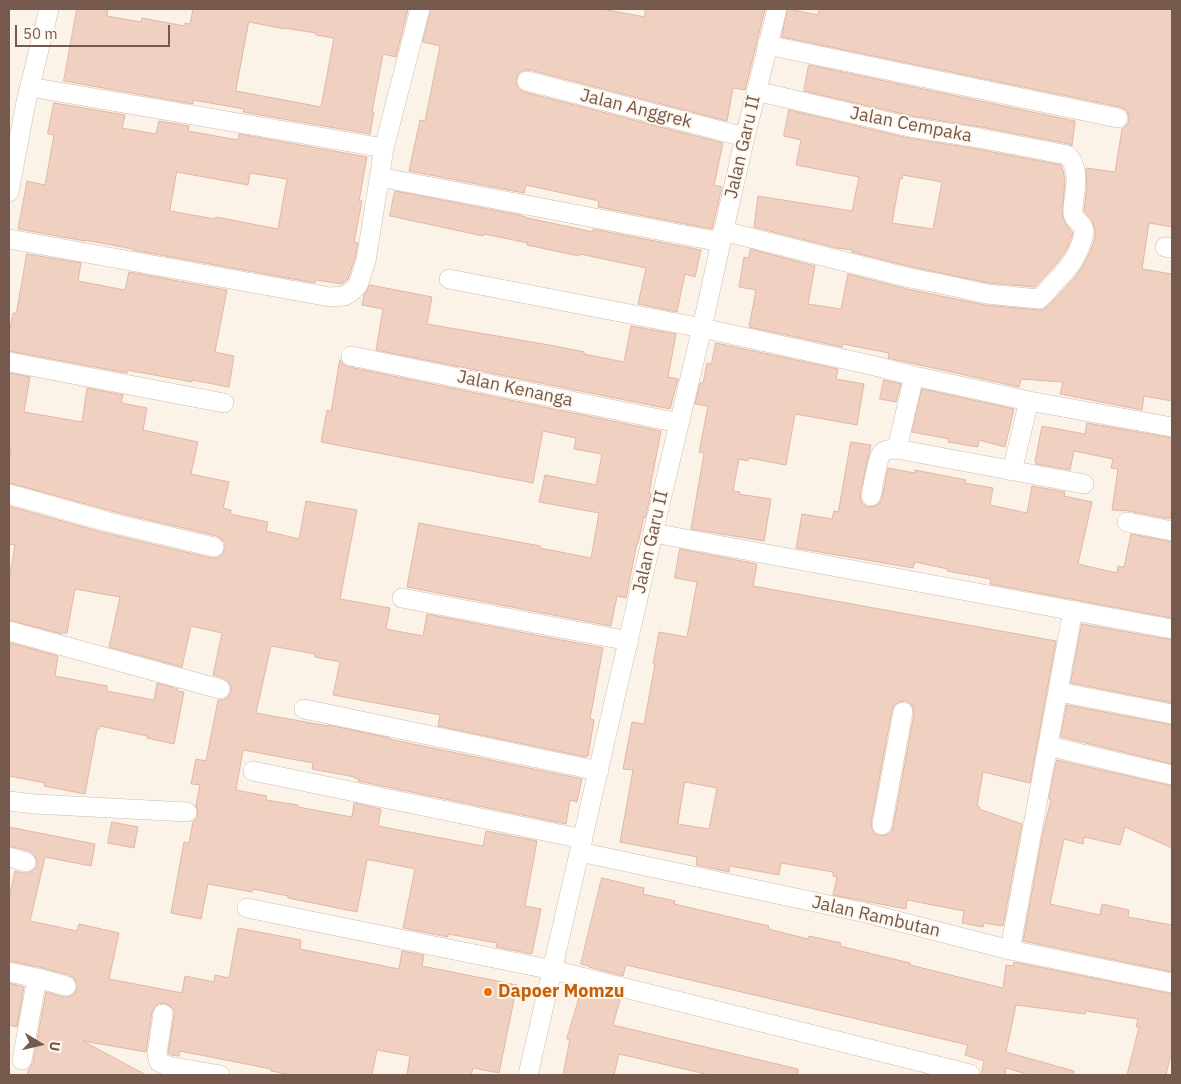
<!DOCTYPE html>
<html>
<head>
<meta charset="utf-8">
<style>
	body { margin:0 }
	#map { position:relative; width:1181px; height:1084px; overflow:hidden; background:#fcf3e8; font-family:"IBM Plex Sans",sans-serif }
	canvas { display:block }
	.frame { position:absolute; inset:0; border:10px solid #75594d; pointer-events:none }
	.north { position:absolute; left:15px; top:1019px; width:50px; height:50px; -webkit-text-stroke:4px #fef7ee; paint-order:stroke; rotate:99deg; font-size:14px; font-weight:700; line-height:20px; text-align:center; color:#75594d }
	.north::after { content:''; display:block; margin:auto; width:18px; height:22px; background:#75594d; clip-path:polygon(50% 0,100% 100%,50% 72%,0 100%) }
	.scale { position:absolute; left:15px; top:25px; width:155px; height:22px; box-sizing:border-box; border:2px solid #75594d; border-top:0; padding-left:6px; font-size:15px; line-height:18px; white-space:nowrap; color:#75594d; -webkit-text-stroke:4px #fef7ee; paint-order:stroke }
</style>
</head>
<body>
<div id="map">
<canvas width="1181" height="1084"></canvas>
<div class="frame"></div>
<div class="north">U</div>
<div class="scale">50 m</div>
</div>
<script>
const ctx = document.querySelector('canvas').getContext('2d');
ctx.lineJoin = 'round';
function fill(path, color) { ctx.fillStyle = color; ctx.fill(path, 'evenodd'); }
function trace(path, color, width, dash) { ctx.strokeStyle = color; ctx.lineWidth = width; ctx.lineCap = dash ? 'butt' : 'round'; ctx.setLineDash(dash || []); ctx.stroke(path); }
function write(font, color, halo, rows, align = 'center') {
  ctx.font = font + ' "IBM Plex Sans",sans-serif'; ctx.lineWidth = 4; ctx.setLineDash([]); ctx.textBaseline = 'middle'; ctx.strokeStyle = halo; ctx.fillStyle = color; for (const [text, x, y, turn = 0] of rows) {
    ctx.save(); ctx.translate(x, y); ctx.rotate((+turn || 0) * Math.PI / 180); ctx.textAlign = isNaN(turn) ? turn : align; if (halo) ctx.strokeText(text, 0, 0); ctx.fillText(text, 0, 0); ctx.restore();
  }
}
const building = new Path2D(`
	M 77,9 L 108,9 L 107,16 L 141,22 L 142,18 L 185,26 L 185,23 L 190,24 L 193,9 L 408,9 L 396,57 L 383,54 L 372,112 L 374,112 L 370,134 L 243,112 L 244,109 L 193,100 L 193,104 L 64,81 ZM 249,22 L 284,29 L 284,28 L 316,33 L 316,35 L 334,38 L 321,107 L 236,91 Z
	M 431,9 L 602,9 L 645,17 L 645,9 L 765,9 L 745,90 L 733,88 L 727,121 L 530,70 L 524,70 L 519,73 L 516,79 L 516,84 L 519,89 L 524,92 L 723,143 L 714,185 L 722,187 L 712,229 L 598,207 L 599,201 L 526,185 L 524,193 L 409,171 L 420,120 L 425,121 L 440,46 L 423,42 Z
	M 788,9 L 818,15 L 819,9 L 1172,9 L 1172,227 L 1149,223 L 1142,269 L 1172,274 L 1172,401 L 1144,396 L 1142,410 L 1060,394 L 1063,382 L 1021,379 L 1019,387 L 888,358 L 889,353 L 843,344 L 842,347 L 749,327 L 756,290 L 739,287 L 744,257 L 749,258 L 750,249 L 815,266 L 808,304 L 841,309 L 848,274 L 907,289 L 985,305 L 1038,310 L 1043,310 L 1052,302 L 1075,277 L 1083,266 L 1090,252 L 1095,238 L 1095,231 L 1092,220 L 1084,211 L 1087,187 L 1086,168 L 1115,172 L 1122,129 L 1127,125 L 1129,120 L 1128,114 L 1126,110 L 1120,107 L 782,37 Z
	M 809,65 L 1075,121 L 1072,146 L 1069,144 L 981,127 L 912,116 L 804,91 Z
	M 54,103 L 125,115 L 122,128 L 156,134 L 159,121 L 189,126 L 188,131 L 238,140 L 239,134 L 367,157 L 359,201 L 362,201 L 354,242 L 358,243 L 355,258 L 348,279 L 342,284 L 316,280 L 315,283 L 133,250 L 133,249 L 85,240 L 85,241 L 18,229 L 27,181 L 45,185 L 54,135 L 48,134 ZM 177,172 L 248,185 L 250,173 L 287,179 L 278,229 L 216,217 L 215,219 L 170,211 Z
	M 789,110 L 908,138 L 977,149 L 1061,165 L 1063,170 L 1065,180 L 1062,214 L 1065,223 L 1073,233 L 1067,249 L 1057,263 L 1035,287 L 989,283 L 912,267 L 852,252 L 852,250 L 837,248 L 754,227 L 758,196 L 852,211 L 859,177 L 796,165 L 801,140 L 784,136 ZM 903,175 L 942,182 L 933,229 L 892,223 L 900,178 L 902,179 Z
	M 395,191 L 519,215 L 528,218 L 593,232 L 593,229 L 701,250 L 695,277 L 685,274 L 677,312 L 638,304 L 646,268 L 580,254 L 579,256 L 527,245 L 528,243 L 484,234 L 483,236 L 390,216 Z
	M 27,254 L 81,263 L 78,281 L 125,290 L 129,272 L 227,290 L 215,352 L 234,356 L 229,387 L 192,380 L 192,382 L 127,370 L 127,373 L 9,351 L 9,334 L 13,313 L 16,313 Z
	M 370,285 L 432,297 L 427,324 L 555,346 L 584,352 L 584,354 L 624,362 L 631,326 L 676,334 L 668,377 L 678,379 L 670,409 L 376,350 L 383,309 L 362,305 L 364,295 Z
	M 716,343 L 838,369 L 836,379 L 864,384 L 857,425 L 795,414 L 786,465 L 749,458 L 748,461 L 739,459 L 733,491 L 740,492 L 739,494 L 771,499 L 764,541 L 691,529 L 704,453 L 699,452 L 708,406 L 695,404 L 700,383 L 703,383 L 707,363 L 711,364 Z
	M 340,360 L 344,365 L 349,367 L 661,431 L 649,493 L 651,494 L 645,518 L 644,517 L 638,543 L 637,543 L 626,598 L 617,596 L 611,626 L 407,587 L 419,523 L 540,546 L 540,548 L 591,558 L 599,513 L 539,502 L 545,475 L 596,485 L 602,454 L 574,449 L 576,438 L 543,431 L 533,483 L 321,442 L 327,410 L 331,411 Z
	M 9,373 L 30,377 L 24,412 L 82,422 L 87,388 L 123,395 L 121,403 L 147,408 L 143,430 L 198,442 L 191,474 L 229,482 L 223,508 L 231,510 L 230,514 L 268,522 L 266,531 L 299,539 L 306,501 L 357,510 L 340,599 L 390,608 L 386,629 L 423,636 L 427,614 L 603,648 L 590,719 L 594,720 L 588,756 L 586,756 L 586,757 L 438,726 L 440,715 L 333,695 L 340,662 L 315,657 L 315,654 L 271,646 L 256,713 L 328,726 L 328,725 L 390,738 L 389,739 L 582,779 L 577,802 L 570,800 L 566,824 L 358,781 L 359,779 L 354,778 L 355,777 L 312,769 L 313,763 L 243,750 L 236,790 L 267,796 L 266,800 L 298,805 L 298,807 L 352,817 L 354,803 L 381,809 L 378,826 L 483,846 L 486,831 L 537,841 L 525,906 L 541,909 L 532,954 L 496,947 L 497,943 L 448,934 L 448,937 L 403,928 L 415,869 L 371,860 L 367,860 L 357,912 L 288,898 L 288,896 L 253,889 L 252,892 L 208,884 L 201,919 L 171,913 L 184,842 L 189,843 L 193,822 L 197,818 L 198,813 L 196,805 L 200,785 L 191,784 L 196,759 L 206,761 L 218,700 L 223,700 L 228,697 L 231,692 L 231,686 L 228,681 L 223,678 L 213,675 L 222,633 L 191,626 L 182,667 L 109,647 L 120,597 L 75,589 L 67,633 L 63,633 L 62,634 L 9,620 L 9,581 L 15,545 L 9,544 L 9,506 L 105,533 L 211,558 L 218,558 L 222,554 L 225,549 L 225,543 L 221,539 L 217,536 L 111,511 L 9,483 L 9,463 L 11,448 L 9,448 Z
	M 884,380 L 901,384 L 896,402 L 880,399 Z
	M 922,389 L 1014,409 L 1005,447 L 979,440 L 978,447 L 948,442 L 949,439 L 912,432 Z
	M 1087,423 L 1172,438 L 1172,505 L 1170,519 L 1129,511 L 1112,510 L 1118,469 L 1111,468 L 1113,459 L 1074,451 L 1070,470 L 1036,464 L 1036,462 L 1035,462 L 1042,426 L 1085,434 Z
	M 851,442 L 871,445 L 860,494 L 861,500 L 863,504 L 868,507 L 875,506 L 880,503 L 882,498 L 888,468 L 915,473 L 915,470 L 966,480 L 965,483 L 993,488 L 990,505 L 1027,513 L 1032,486 L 1065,492 L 1064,496 L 1092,502 L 1078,564 L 1117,573 L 1118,566 L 1124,567 L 1131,534 L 1172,542 L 1172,618 L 990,584 L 991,579 L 947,571 L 948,569 L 915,562 L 913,568 L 796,548 L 802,514 L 832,519 L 834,511 L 838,512 Z
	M 680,549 L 757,564 L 753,586 L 1056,641 L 1030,783 L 983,772 L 977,806 L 980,807 L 979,809 L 1022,824 L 1003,926 L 984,923 L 983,927 L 962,923 L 964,911 L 907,900 L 906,909 L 833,895 L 837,877 L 833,876 L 833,872 L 781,863 L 779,875 L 730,866 L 729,872 L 696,865 L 697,857 L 620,842 L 633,770 L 623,769 L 632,722 L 644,724 L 655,664 L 653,664 L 659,632 L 687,637 L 697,582 L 675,578 ZM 906,701 L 911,704 L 913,708 L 914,714 L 893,827 L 891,832 L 886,835 L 879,836 L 874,833 L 872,829 L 871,823 L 892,710 L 894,705 L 899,702 ZM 685,782 L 717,788 L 709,829 L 678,824 Z
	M 1082,624 L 1172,640 L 1172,703 L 1071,683 Z
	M 11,643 L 58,656 L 55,676 L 107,686 L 107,691 L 154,700 L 157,683 L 178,689 L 177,691 L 184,692 L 174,744 L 147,738 L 147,736 L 100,726 L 99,729 L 97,729 L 85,794 L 44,786 L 45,783 L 9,776 L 9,654 Z
	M 1067,705 L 1172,725 L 1172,764 L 1061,737 Z
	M 1057,760 L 1172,786 L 1172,848 L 1125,827 L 1120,845 L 1084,837 L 1083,844 L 1064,839 L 1050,904 L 1100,915 L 1102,904 L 1129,910 L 1128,917 L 1172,925 L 1172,972 L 1023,941 L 1043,832 L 1051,800 L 1049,799 Z
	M 112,822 L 138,827 L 134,848 L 108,843 Z
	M 9,827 L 95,844 L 91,866 L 45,857 L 30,921 L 77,931 L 79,924 L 119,933 L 109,979 L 182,993 L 185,976 L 214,982 L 215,975 L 229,978 L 238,928 L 301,940 L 300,949 L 399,969 L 402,951 L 424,955 L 422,966 L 517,985 L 499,1073 L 473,1068 L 471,1075 L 407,1075 L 410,1056 L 377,1050 L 372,1075 L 292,1075 L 271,1071 L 271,1069 L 180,1051 L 179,1056 L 171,1055 L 168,1053 L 174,1016 L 174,1010 L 170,1006 L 164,1003 L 158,1004 L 155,1007 L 152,1012 L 146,1052 L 83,1041 L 146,1075 L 27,1075 L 29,1069 L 33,1062 L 46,992 L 63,997 L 69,997 L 74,994 L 77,989 L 77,984 L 74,978 L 69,975 L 39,967 L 9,961 L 9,899 L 15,871 L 23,873 L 29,873 L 33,870 L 37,866 L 37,860 L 34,855 L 30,851 L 9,846 Z
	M 602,878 L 644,888 L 643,894 L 675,901 L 674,904 L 769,926 L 768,929 L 808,939 L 809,936 L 841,943 L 840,946 L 910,963 L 910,965 L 1003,988 L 1006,965 L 1013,966 L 1014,962 L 1172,994 L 1172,1050 L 1166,1075 L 1127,1075 L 1139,1027 L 1136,1027 L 1138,1019 L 1086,1011 L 1085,1014 L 1016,1005 L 1006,1052 L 1074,1071 L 1073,1075 L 1029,1075 L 1006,1068 L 1005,1075 L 981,1075 L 984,1061 L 965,1055 L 968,1045 L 626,965 L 623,976 L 589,967 L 589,966 L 581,964 Z
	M 9,983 L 24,987 L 17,1027 L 9,1025 Z
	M 582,989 L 618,998 L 617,999 L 620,1000 L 613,1025 L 798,1069 L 798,1075 L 710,1075 L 619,1054 L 614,1075 L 563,1075 L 570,1039 L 567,1039 Z`);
fill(building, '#f0d0c1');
trace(building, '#e2b6a2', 1);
const street = new Path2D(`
	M 767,45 L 1118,118
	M 527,81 L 745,137
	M 30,87 L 384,148
	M 379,177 L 721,242
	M 9,192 L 26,102 L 49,9
	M 723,231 L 910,278 L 937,283 L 987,294 L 1039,299 C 1044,295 1048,290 1052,285 C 1066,271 1076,260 1082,241 C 1083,237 1085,234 1084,230 C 1081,219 1071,222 1073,207 C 1075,191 1081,167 1067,155 L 979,138 L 910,127 L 756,91
	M 9,239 L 330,297 L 344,296 L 351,292 L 358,285 L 366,261 L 384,148 L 420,9
	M 1165,247 L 1172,248
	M 449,279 L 702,328 L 871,365 L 914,376 L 1029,401 L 1172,427
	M 351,356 L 679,423
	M 9,362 L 224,403
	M 897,449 L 1084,484
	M 1012,471 L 1029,401
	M 9,494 L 108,522 L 214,547
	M 871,496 C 873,487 877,459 882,453 C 886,449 892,449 897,449 L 914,376
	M 1127,522 L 1172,531
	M 653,533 L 1172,629
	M 402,598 L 629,641
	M 9,631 L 220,689
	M 1059,692 L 1172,714
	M 304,709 L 599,771
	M 1048,746 L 1172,775
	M 253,771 L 583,839
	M 9,801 L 34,804 L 187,812
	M 882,825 L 903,712
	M 580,852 L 866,913 L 1010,950 L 1172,983
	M 9,857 L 26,862
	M 247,908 L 553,970 L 970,1074
	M 1010,950 L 1073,610
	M 9,972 L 37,978 L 22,1060
	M 37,978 L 66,986
	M 163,1014 L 157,1054 L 159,1062 L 168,1066 L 220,1075
	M 528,1075 L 653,533 L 702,328 L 721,242 L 745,137 L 777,9`);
trace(street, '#cdbaae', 20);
trace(street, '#fff', 19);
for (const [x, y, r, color] of [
	[488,992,5,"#e8710a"]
]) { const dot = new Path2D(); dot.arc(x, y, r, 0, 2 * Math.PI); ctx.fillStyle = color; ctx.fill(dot); trace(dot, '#fef7ee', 2); }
write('18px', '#75594d', '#fef7ee', [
	["Jalan Anggrek",636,109,14],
	["Jalan Cempaka",911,125,11],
	["Jalan Garu II",743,147,-77],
	["Jalan Kenanga",515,389,12],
	["Jalan Garu II",651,542,-77],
	["Jalan Rambutan",876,917,13]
]);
write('bold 18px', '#c56008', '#fef7ee', [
	["Dapoer Momzu",498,992]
], 'left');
</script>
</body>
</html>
